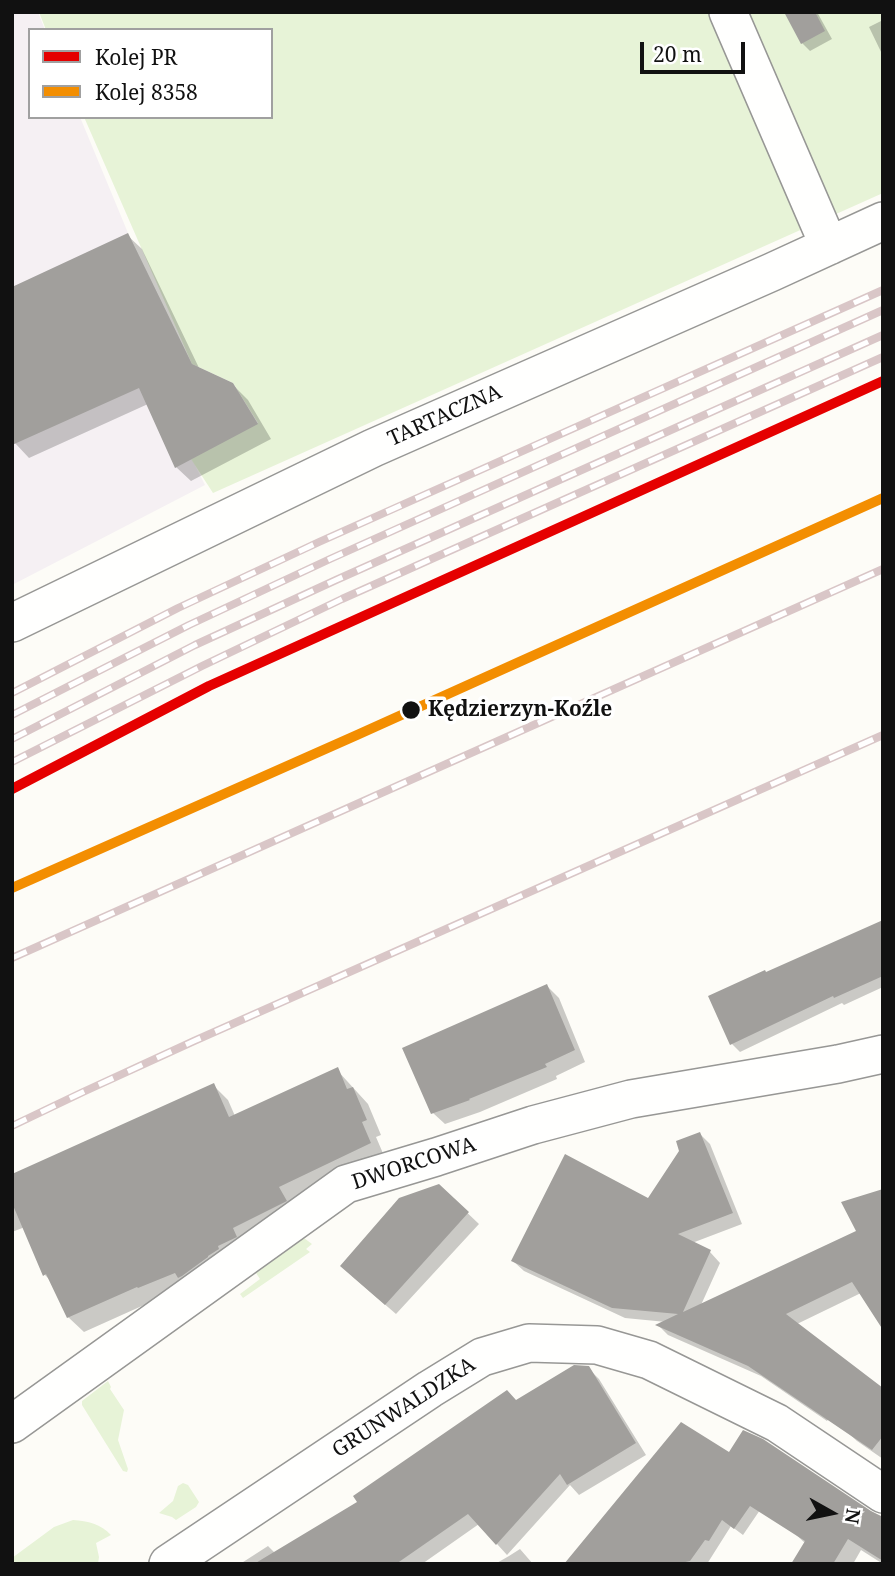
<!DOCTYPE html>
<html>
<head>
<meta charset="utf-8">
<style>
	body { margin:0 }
	#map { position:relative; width:895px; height:1576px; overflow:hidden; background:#fdfcf7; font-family:"Noto Serif",serif }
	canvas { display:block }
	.frame { position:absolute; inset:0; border:14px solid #111; pointer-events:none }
	.legend { position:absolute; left:28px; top:28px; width:245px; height:91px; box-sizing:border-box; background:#fff; border:2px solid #a0a0a0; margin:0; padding:9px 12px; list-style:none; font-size:21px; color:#111 }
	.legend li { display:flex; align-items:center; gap:14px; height:35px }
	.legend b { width:35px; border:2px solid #a0a0a0 }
	.north { position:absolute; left:797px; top:1478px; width:70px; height:70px; -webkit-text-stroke:5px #fff; paint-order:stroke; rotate:99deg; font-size:19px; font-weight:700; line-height:28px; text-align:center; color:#111 }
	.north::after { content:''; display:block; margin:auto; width:24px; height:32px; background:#111; clip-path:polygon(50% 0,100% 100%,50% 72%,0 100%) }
	.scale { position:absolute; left:640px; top:42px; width:105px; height:32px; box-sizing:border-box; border:4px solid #111; border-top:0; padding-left:9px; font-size:21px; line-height:24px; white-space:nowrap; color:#111; -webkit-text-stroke:5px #fff; paint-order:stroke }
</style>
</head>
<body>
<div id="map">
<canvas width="895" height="1576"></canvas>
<div class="frame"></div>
<ul class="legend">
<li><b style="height:9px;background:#e50000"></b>Kolej PR</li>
<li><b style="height:9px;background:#f38e01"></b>Kolej 8358</li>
</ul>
<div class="north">N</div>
<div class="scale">20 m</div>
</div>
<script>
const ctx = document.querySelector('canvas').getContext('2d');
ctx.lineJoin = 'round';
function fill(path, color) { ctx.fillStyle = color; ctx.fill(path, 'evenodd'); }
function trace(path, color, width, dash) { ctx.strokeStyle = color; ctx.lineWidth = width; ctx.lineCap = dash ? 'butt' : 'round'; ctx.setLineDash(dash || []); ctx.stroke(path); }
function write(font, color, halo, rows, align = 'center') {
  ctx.font = font + ' "Noto Serif",serif'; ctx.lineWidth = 7; ctx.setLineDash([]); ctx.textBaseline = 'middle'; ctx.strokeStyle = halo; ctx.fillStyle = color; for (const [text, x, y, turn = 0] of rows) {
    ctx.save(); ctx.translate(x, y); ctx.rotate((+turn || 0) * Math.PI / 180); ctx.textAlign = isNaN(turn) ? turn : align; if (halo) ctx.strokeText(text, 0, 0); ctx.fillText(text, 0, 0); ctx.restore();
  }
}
fill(new Path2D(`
	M 12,12 L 38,12 L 45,30 L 30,30 L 30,117 L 80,117 L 128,233 L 191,364 L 233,383 L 258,424 L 192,459 L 205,485 L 12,585 Z`), '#f5f0f3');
fill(new Path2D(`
	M 39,12 L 883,12 L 883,193 L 213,493 L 191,459 L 258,423 L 233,383 L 192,364 L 84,117 L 271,117 L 271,30 L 46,30 Z
	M 304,1238 L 312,1244 L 306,1249 L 310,1252 L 243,1298 L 240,1294 L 260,1279 L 256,1273 Z
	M 108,1381 L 111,1387 L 110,1389 L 124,1410 L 118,1440 L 128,1469 L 127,1472 L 123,1471 L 82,1405 L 82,1401 Z
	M 183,1483 L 188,1485 L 199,1502 L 196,1507 L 176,1520 L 172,1517 L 159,1513 L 173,1501 L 178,1486 Z
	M 73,1520 C 88,1521 101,1524 111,1535 L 96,1543 L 99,1557 L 98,1564 L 12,1564 L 12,1558 L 54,1527 Z`), '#e7f3d7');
fill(new Path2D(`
	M 786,12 L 817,12 L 832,39 L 810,51 L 802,43 Z
	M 883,20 L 883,56 L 869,27 Z
	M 127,235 L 142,249 L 200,370 L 232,384 L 248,400 L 271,439 L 191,481 L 176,467 L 148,404 L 29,458 L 15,443 Z
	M 883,921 L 883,987 L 844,1005 L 842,1003 L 740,1052 L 732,1044 L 767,974 Z
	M 547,986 L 559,998 L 585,1062 L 556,1076 L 557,1079 L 480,1112 L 445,1124 L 433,1113 Z
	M 337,1070 L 368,1104 L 381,1135 L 376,1137 L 385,1158 L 153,1301 L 84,1332 L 68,1317 L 52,1282 L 45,1275 L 25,1227 L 12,1232 L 12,1176 L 213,1085 L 228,1100 L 235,1116 Z
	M 700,1134 L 710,1144 L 742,1224 L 692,1243 L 710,1252 L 720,1263 L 701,1305 L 859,1232 L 883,1190 L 861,1293 L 797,1324 L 859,1374 L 827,1421 L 761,1376 L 668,1335 L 658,1325 L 666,1322 L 625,1318 L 524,1271 L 513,1261 L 649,1200 Z
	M 439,1186 L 479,1224 L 396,1314 L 352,1276 Z
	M 588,1368 L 599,1379 L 646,1455 L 579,1495 L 570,1485 L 507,1555 L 479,1524 L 422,1564 L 240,1564 L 268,1546 L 275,1553 L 360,1503 L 516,1401 Z
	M 883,1390 L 883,1459 L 857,1441 L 846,1431 Z
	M 729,1454 L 792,1463 L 743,1535 L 731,1526 L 707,1564 L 567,1564 Z
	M 883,1528 L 883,1564 L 861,1550 L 853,1564 L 793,1564 L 806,1544 L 793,1532 Z
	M 520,1549 L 533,1564 L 495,1564 L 509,1556 Z`), '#0003');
fill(new Path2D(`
	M 784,12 L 815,12 L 825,31 L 801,44 Z
	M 128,233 L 192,364 L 233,383 L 258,424 L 175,468 L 139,388 L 12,445 L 12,287 Z
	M 883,920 L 883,976 L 834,998 L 833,996 L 730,1045 L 708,996 L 765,970 L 766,972 Z
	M 547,984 L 575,1050 L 545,1064 L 547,1067 L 469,1099 L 470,1100 L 431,1114 L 402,1048 Z
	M 338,1067 L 347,1089 L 353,1087 L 367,1120 L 362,1122 L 371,1143 L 279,1187 L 287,1201 L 233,1228 L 237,1237 L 218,1246 L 219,1249 L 208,1256 L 208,1257 L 182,1276 L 178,1278 L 175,1273 L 138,1288 L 137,1287 L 67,1318 L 46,1274 L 43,1276 L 12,1203 L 12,1174 L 214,1083 L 229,1117 Z
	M 700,1132 L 733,1213 L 678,1234 L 711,1250 L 683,1312 L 856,1231 L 841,1202 L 883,1189 L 883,1330 L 852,1282 L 786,1314 L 883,1388 L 883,1436 L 872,1450 L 748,1366 L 655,1325 L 678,1314 L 612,1308 L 511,1261 L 565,1154 L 648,1198 L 679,1151 L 676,1141 Z
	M 439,1184 L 469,1212 L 385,1305 L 340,1266 L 399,1198 Z
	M 574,1365 L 589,1366 L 636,1443 L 567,1485 L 560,1474 L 496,1545 L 468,1514 L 396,1564 L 254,1564 L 357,1502 L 353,1496 L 507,1390 L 516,1400 Z
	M 681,1422 L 729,1452 L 743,1430 L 763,1439 L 871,1511 L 883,1517 L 883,1561 L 848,1539 L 833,1564 L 791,1564 L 805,1541 L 750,1506 L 734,1529 L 722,1520 L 709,1541 L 705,1540 L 690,1561 L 677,1564 L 564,1564 Z`), '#a19f9c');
const minor = new Path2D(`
	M 728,12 L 829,246
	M 12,623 L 373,448 L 772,272 L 883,221
	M 12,1424 L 346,1184 L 436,1157 L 533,1125 L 631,1099 L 838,1064 L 883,1054
	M 168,1564 L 430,1389 L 482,1357 L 529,1343 L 597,1345 L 649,1360 L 777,1423 L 883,1494`);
trace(minor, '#979795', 40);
trace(minor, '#fffffe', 37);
const rail = new Path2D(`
	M 12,693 L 178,608 L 319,542 L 883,290
	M 12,715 L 189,625 L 330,559 L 883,310
	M 12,739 L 195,645 L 336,580 L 883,335
	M 12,762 L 202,666 L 342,599 L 883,357
	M 12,958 L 883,569
	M 12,1126 L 83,1092 L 194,1041 L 883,735`);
trace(rail, '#d9c6c7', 8);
trace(rail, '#fff', 5, [16]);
trace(new Path2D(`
	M 12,789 L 209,686 L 883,381`), '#e50000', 10);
trace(new Path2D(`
	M 12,888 L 357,735 L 883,498`), '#f38e01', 10);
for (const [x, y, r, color] of [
	[411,710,10,"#111"]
]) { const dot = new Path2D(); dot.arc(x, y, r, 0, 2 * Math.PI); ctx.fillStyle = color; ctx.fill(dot); trace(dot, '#fff', 2.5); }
write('21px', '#111', '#fff', [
	["TARTACZNA",445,416,-24],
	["DWORCOWA",414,1164,-18],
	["GRUNWALDZKA",404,1408,-33]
]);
write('bold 21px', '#111', '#fff', [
	["Kędzierzyn-Koźle",428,710]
], 'left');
</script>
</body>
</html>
